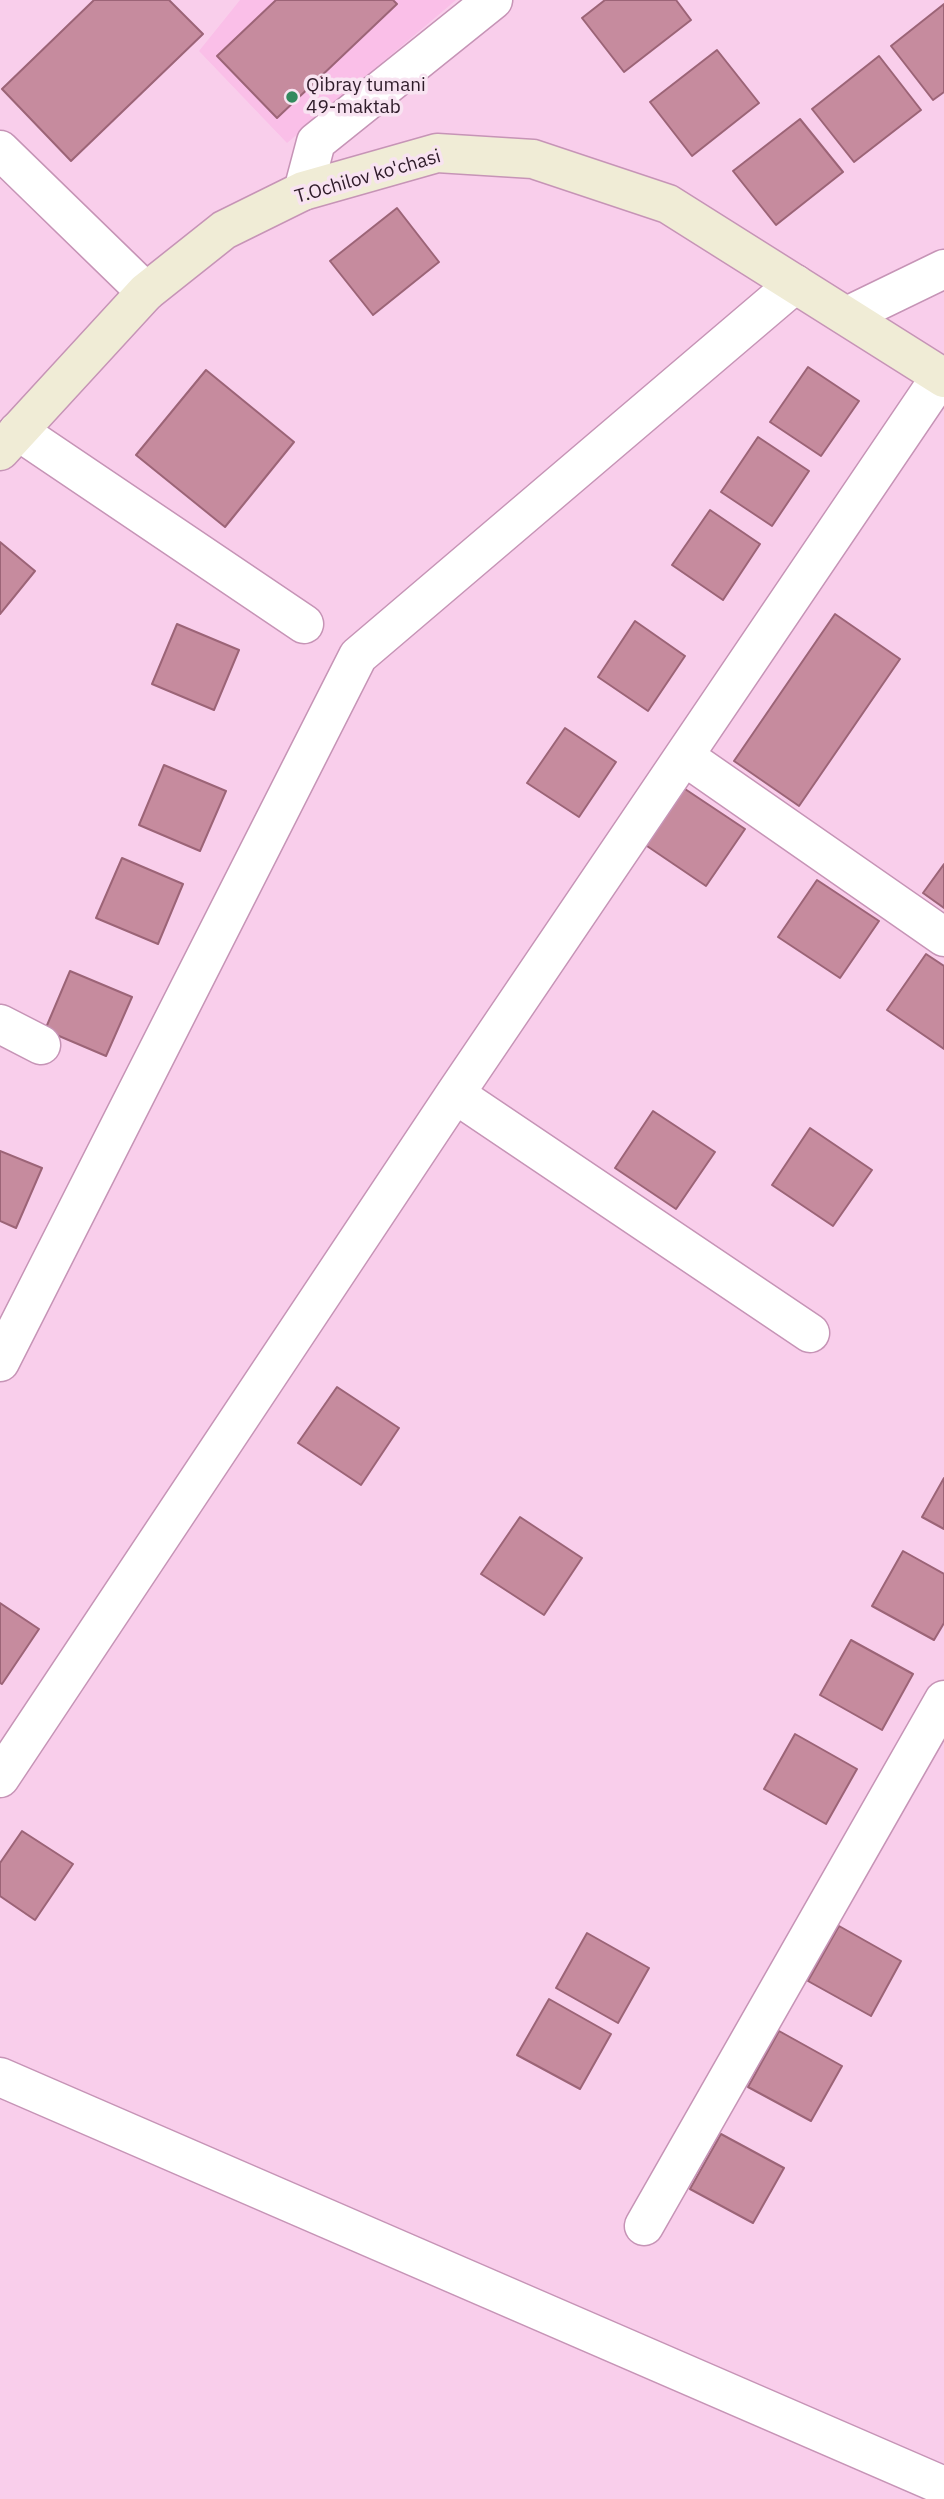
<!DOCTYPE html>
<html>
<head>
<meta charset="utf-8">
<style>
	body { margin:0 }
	canvas { display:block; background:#f9ceeb }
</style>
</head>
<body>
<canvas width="944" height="2499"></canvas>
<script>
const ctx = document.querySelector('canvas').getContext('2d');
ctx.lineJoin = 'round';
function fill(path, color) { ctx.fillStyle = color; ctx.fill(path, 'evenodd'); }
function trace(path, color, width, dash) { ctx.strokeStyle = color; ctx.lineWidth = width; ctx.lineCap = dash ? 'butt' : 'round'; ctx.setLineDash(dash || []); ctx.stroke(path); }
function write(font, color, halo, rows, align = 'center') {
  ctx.font = font + ' "IBM Plex Sans",sans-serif'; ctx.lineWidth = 7; ctx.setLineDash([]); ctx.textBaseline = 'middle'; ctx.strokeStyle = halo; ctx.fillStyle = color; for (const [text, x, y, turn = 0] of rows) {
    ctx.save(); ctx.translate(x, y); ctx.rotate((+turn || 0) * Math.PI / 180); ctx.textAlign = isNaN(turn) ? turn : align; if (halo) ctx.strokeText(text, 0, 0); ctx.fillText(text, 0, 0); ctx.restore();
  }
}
fill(new Path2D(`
	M 240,0 L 456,0 L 287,143 L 199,51 Z`), '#fabfe8');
const building = new Path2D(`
	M 94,0 L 169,0 L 203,34 L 71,161 L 2,89 Z
	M 276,0 L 393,0 L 397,4 L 277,118 L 217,56 Z
	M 605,0 L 676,0 L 691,20 L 624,72 L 582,18 Z
	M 944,4 L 944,92 L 933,100 L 891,46 Z
	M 717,50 L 759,103 L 692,156 L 650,102 Z
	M 879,56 L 921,110 L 854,162 L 812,109 Z
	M 800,119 L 843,172 L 776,225 L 733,171 Z
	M 397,208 L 439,262 L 373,315 L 330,261 Z
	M 808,367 L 859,401 L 821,456 L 770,422 Z
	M 206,370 L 294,442 L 225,527 L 136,455 Z
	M 758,437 L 809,471 L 772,526 L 721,492 Z
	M 710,510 L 760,544 L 723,600 L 672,565 Z
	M 0,542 L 35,571 L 0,614 Z
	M 835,614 L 900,659 L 799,806 L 734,761 Z
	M 635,621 L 685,656 L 648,711 L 598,677 Z
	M 177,624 L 239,650 L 214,710 L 152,684 Z
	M 565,728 L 616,762 L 579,817 L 527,783 Z
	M 164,765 L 226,791 L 200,851 L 139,825 Z
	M 682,787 L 745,829 L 706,886 L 644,844 Z
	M 122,858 L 183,884 L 158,944 L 96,918 Z
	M 944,864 L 944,908 L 923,893 Z
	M 817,880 L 879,921 L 840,978 L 778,937 Z
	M 926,954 L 944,966 L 944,1049 L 887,1010 Z
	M 70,971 L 132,997 L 106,1056 L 45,1030 Z
	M 653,1111 L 715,1152 L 676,1209 L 615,1168 Z
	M 810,1128 L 872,1170 L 833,1226 L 772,1185 Z
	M 0,1151 L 42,1168 L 16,1228 L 0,1221 Z
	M 337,1387 L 399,1428 L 361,1485 L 298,1443 Z
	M 944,1478 L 944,1529 L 922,1517 Z
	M 520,1517 L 582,1558 L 544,1615 L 481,1574 Z
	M 903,1551 L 944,1574 L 944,1623 L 934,1640 L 872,1606 Z
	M 0,1603 L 39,1629 L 2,1684 L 0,1683 Z
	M 851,1640 L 913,1674 L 882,1730 L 820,1695 Z
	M 795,1734 L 857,1769 L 826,1824 L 764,1789 Z
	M 22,1831 L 73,1864 L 35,1920 L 0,1896 L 0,1863 Z
	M 839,1926 L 901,1961 L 871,2016 L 808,1981 Z
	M 587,1933 L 649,1968 L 618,2023 L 556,1988 Z
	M 549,1999 L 611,2034 L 580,2089 L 517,2055 Z
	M 779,2031 L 842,2066 L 811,2121 L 748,2087 Z
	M 721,2134 L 784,2168 L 753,2223 L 690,2189 Z`);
fill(building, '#c68b9e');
trace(building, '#9c6477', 2);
const minor = new Path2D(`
	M 0,150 L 146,292
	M 303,191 L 316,142 L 493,0
	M 847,316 L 944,269
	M 18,431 L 304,624
	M 684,756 L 944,937
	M 0,1024 L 41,1045
	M 455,1094 L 810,1333
	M 0,1362 L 358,656 L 795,284
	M 0,1778 L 455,1094 L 941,376
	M 0,2077 L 944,2486
	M 644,2226 L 944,1700`);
const secondary = new Path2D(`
	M 0,451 L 146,292 L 224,230 L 303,191 L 437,153 L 533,159 L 668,204 L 944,378`);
trace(minor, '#c694b6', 41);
trace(secondary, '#c694b6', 41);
trace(minor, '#fff', 38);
trace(secondary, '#f0ecd6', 38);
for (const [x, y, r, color] of [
	[292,97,7,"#338a5e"]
]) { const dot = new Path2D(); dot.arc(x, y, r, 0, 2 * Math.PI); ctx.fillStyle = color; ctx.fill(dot); trace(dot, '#f8e3f1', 2.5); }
write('19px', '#2e1b29', '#f8e3f1', [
	["Qibray tumani",306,86],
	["49-maktab",306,108]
], 'left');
write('19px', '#2e1b29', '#f8e3f1', [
	["T.Ochilov ko'chasi",368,177,-16]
]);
</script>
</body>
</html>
